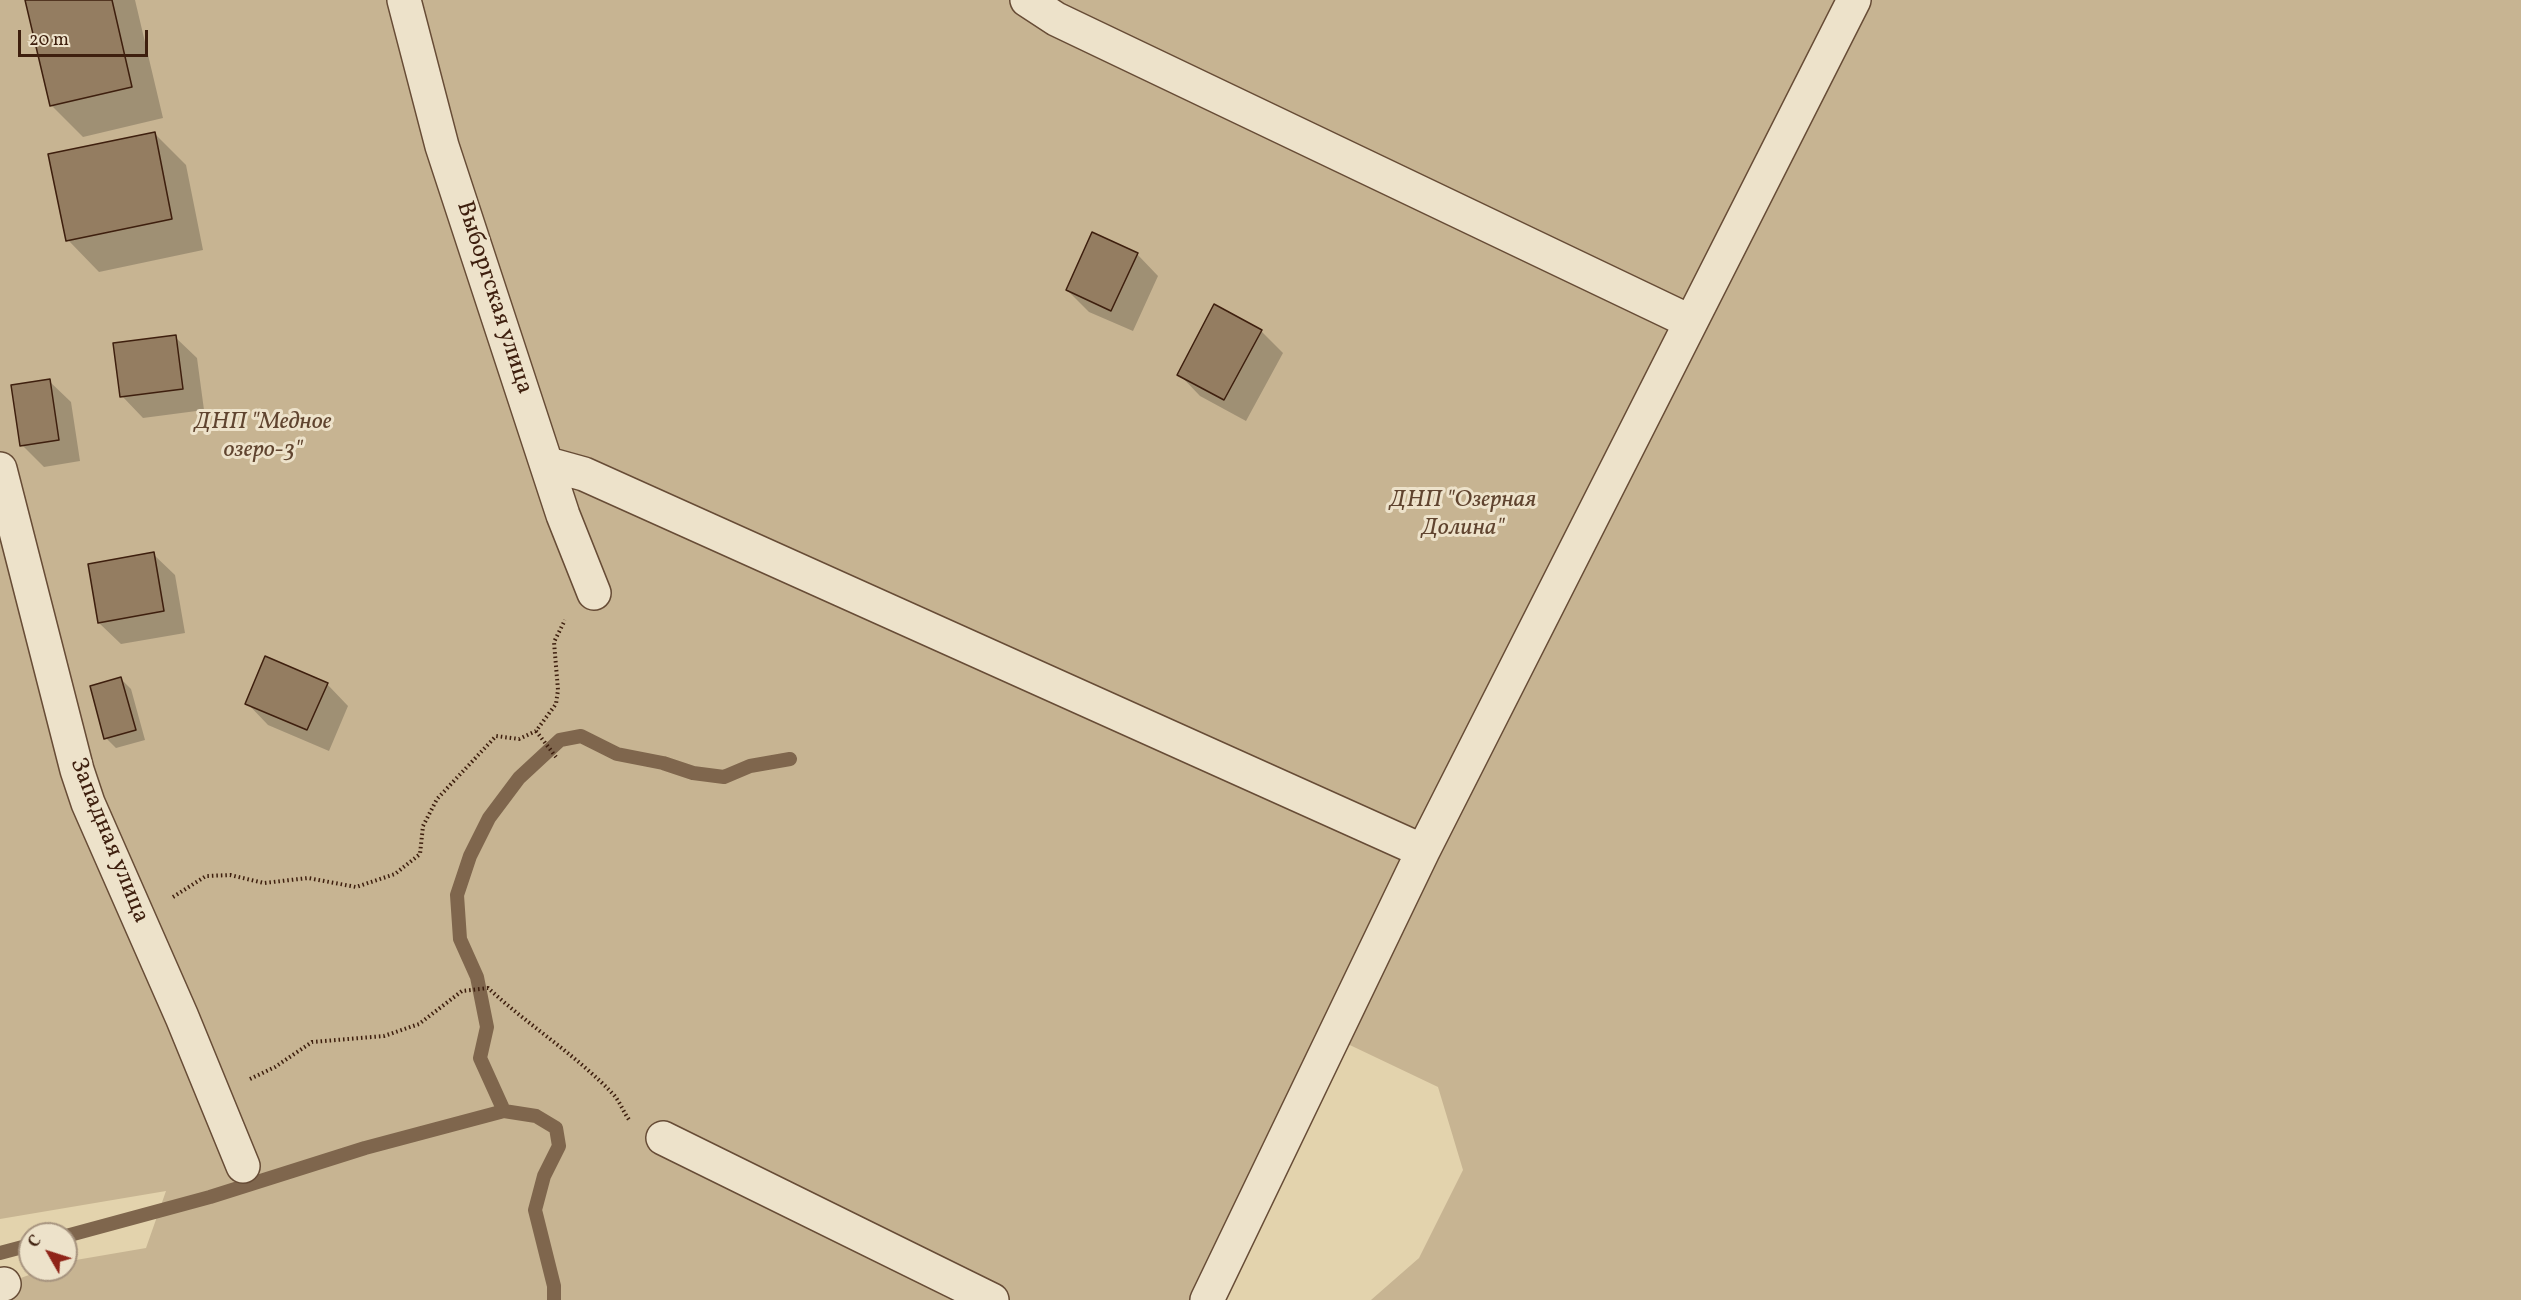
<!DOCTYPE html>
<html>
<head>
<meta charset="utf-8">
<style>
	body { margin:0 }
	#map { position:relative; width:2521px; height:1300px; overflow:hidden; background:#e3d3ad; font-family:Vollkorn,serif }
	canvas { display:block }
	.north { position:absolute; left:18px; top:1222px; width:60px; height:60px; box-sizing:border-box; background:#ede2ca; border:2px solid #a7947f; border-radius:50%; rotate:309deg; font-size:16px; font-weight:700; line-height:24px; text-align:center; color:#3e1f0e }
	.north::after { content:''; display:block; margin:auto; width:21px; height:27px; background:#8f2418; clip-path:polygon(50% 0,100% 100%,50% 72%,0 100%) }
	.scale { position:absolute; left:18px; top:30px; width:130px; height:27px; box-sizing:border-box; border:3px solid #3e1f0e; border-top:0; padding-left:8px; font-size:18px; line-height:21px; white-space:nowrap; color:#3e1f0e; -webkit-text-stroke:4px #ede2ca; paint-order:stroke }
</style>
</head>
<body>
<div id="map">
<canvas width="2521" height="1300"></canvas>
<div class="north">С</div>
<div class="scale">20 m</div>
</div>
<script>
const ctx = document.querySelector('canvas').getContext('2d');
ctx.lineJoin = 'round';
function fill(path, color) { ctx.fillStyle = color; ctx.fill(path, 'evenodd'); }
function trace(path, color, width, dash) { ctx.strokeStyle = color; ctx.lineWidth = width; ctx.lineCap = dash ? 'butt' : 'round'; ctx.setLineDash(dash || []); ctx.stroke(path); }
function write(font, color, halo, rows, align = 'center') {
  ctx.font = font + ' Vollkorn,serif'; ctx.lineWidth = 6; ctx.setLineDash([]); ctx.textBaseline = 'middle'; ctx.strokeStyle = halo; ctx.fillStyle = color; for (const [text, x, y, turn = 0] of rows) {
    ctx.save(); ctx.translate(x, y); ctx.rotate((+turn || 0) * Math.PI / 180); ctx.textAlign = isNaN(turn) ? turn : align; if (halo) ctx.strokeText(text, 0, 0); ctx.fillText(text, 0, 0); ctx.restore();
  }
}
fill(new Path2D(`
	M 0,0 L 2521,0 L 2521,1300 L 1371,1300 L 1419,1258 L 1463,1170 L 1438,1087 L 1333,1037 L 1207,1300 L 0,1300 L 4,1284 L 43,1270 L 66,1270 L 66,1262 L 70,1261 L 146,1248 L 166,1191 L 0,1219 Z`), '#c7b492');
fill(new Path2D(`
	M 27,0 L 135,0 L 163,118 L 83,137 L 51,105 Z
	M 154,133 L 186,165 L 203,250 L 99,272 L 68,240 Z
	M 1137,254 L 1158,276 L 1133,331 L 1089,312 L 1067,290 Z
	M 1261,331 L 1283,353 L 1246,421 L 1200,396 L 1179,374 Z
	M 175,337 L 197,358 L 204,410 L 143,418 L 122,396 Z
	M 49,381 L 71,402 L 80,461 L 44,467 L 22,445 Z
	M 153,554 L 175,575 L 185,633 L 121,644 L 99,623 Z
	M 120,678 L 131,689 L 145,740 L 116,748 L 106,738 Z
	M 327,684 L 348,706 L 329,751 L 268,725 L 247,703 Z`), '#0003');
trace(new Path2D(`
	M 66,1236 L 210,1197 L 365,1148 L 504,1111
	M 0,1253 L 30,1245
	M 554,1300 L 554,1286 L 535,1210 L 544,1176 L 559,1146 L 556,1128 L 536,1116 L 504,1111 L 480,1058 L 487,1027 L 477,977 L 460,939 L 457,895 L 470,856 L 489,818 L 519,778 L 560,740 L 581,736 L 617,754 L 663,763 L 693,773 L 724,777 L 750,766 L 790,759`), '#7f664d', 14);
const building = new Path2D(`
	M 25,0 L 112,0 L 132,87 L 50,106 Z
	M 155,132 L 172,219 L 66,241 L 48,154 Z
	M 1092,232 L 1138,253 L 1111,311 L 1066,290 Z
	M 1214,304 L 1262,330 L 1224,400 L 1177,375 Z
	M 176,335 L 183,389 L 120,397 L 113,343 Z
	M 50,379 L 59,440 L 20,446 L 11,385 Z
	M 154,552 L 164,611 L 98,623 L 88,564 Z
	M 265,656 L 328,683 L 307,730 L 245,704 Z
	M 121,677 L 136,730 L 104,739 L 90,686 Z`);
fill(building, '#947d61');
trace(building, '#3e1f0e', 1.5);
const minor = new Path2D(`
	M 404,0 L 442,146 L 563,515 L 594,593
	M 1027,0 L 1056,19 L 1691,322
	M 548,464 L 584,474 L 1423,851
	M 0,469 L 77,770 L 88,803 L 182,1017 L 243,1166
	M 663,1138 L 992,1300
	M 0,1285 L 4,1284
	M 1207,1300 L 1423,851 L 1854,0`);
trace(minor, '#674c36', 36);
trace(new Path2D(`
	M 536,731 L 556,757
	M 173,897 L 206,876 L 230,875 L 264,883 L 308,878 L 356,887 L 395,874 L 420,854 L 423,826 L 437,799 L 496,736 L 519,739 L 536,731 L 556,704 L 558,690 L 554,642 L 565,620
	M 250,1079 L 275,1067 L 312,1042 L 384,1036 L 419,1024 L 462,991 L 488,988 C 528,1025 576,1055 612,1093 C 620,1101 623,1112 630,1121`), '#3e1f0e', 4, [1.5, 3]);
trace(minor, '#ede2ca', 33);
write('24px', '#3e1f0e', '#ede2ca', [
	["Выборгская улица",493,298,72],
	["Западная улица",108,841,68]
]);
write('italic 24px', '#60442f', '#ede2ca', [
	["ДНП \"Медное",263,424],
	["озеро-3\"",263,452],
	["ДНП \"Озерная",1463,502],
	["Долина\"",1463,530]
]);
</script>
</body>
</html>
